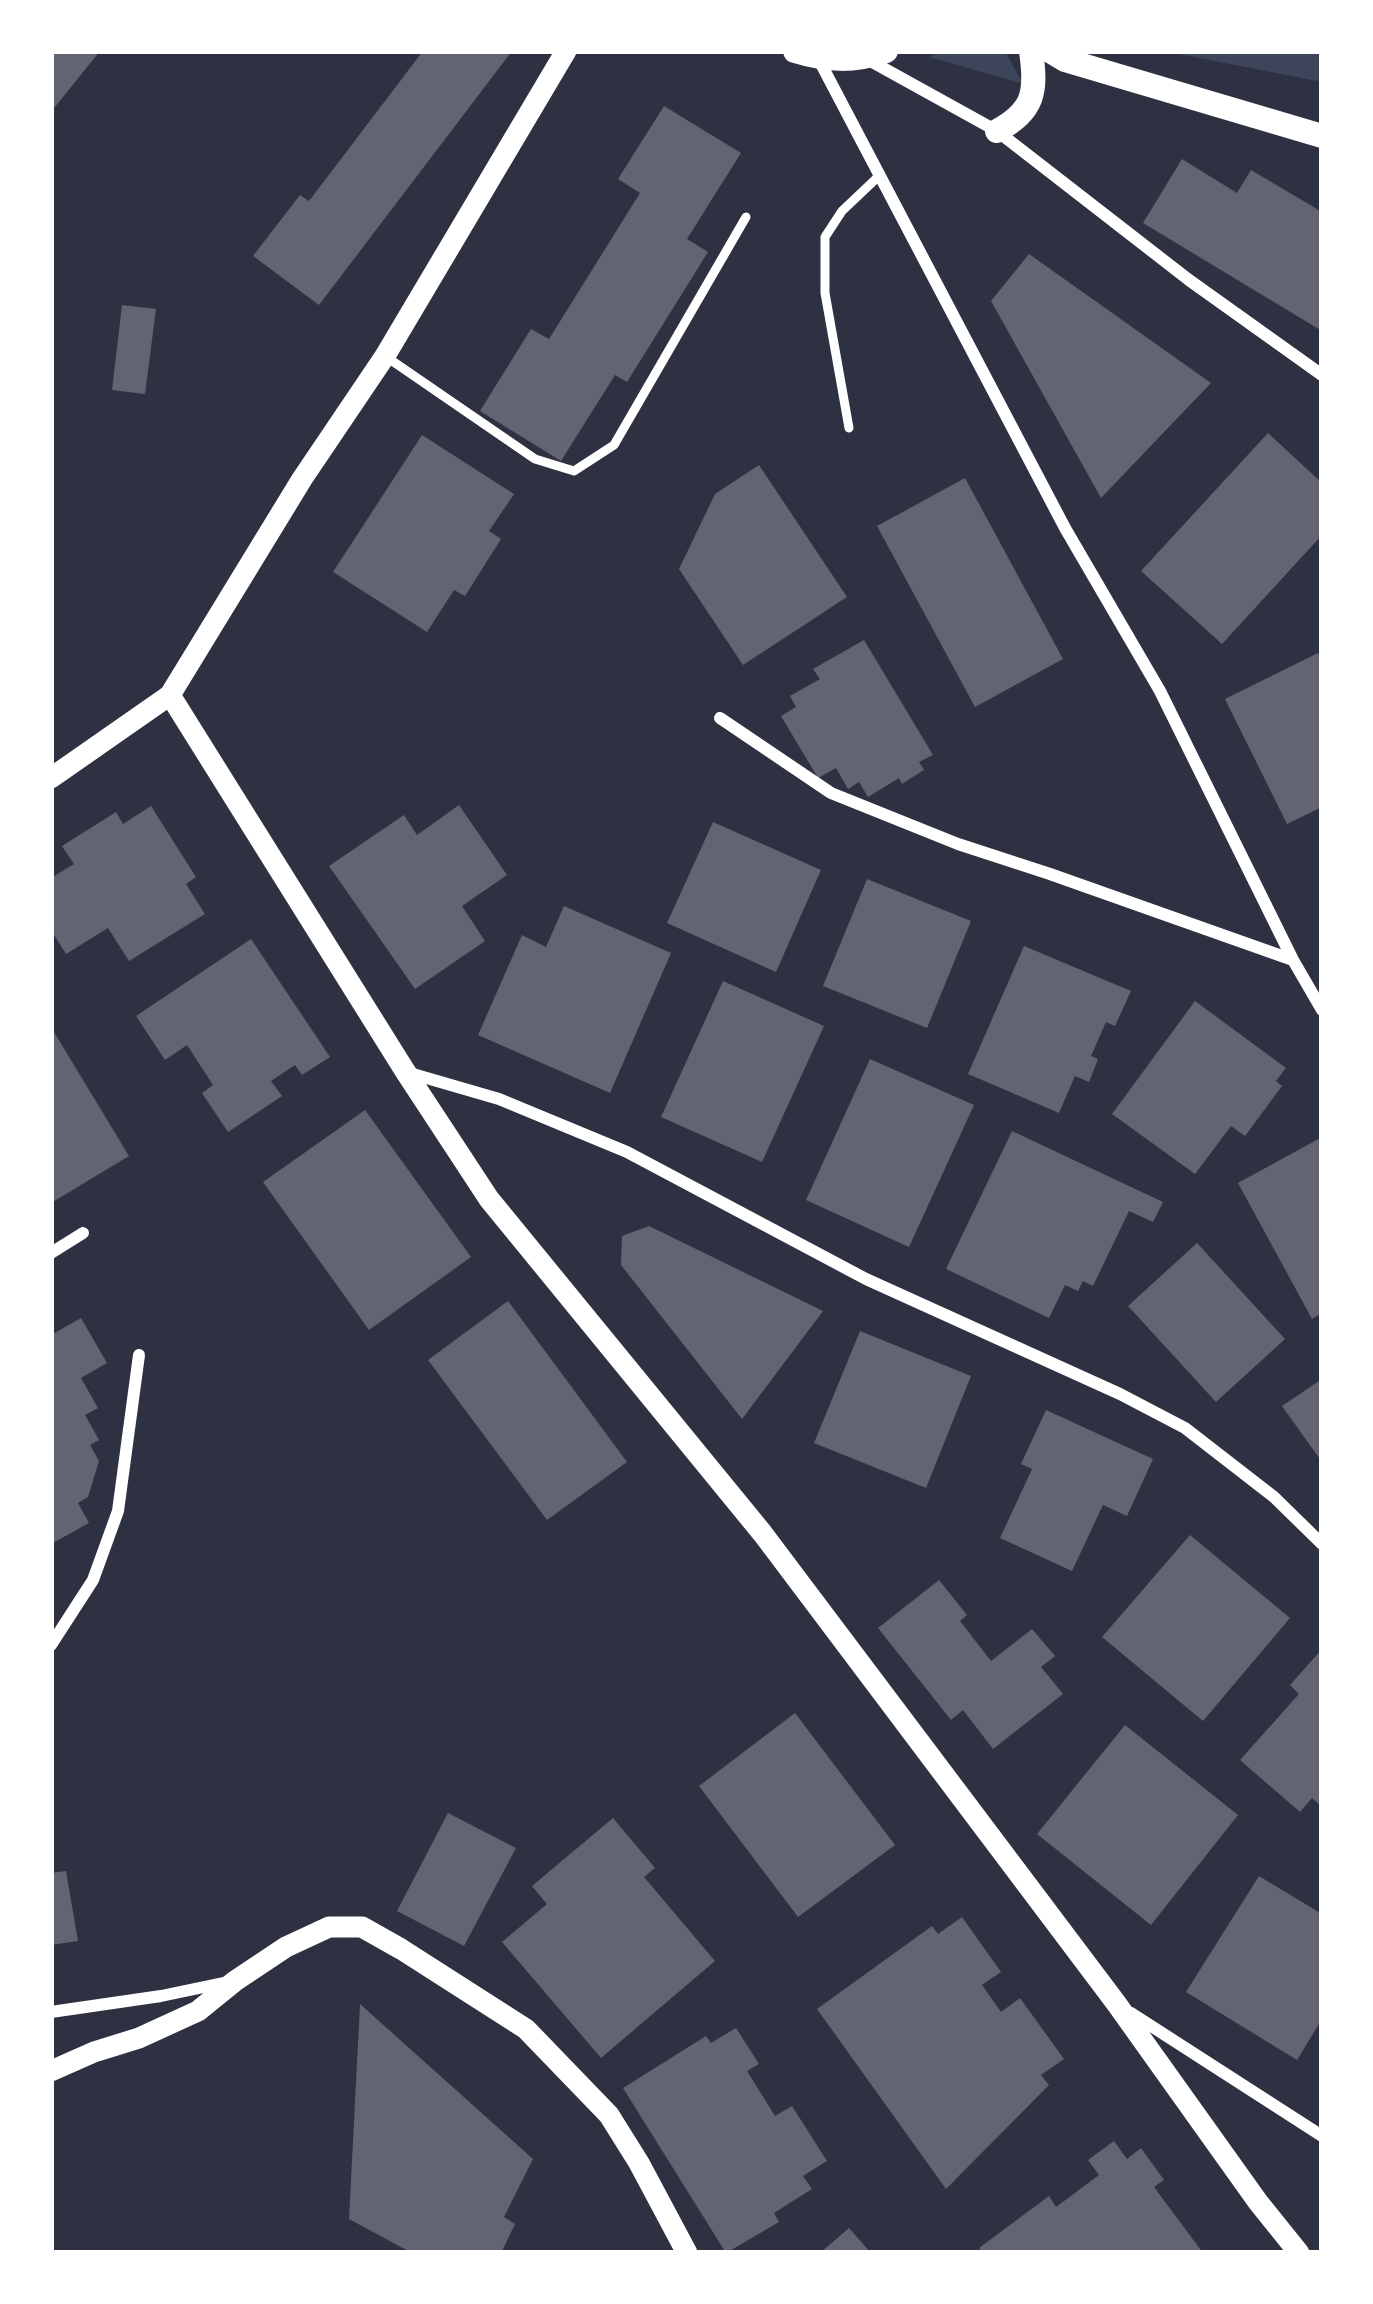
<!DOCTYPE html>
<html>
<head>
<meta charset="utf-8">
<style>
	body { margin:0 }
	#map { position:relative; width:1373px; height:2304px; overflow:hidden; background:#2d3142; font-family:"Alegreya Sans",sans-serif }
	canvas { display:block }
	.frame { position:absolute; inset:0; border:54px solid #fff; pointer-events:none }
</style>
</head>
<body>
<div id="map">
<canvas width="1373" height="2304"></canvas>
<div class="frame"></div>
</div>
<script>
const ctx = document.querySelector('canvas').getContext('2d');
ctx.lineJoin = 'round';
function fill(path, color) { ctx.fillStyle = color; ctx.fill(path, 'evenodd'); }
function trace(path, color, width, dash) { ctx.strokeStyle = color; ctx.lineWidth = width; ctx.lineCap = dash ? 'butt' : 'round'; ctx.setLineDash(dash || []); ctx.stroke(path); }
fill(new Path2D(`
	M 943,51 L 1005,51 L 1018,75 L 1027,85 L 929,57 Z
	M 1163,51 L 1322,51 L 1322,82 Z`), '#3c4559');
fill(new Path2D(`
	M 51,51 L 100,51 L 55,107 L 51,104 Z
	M 423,51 L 512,51 L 319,305 L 253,256 L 300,195 L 309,201 Z
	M 664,106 L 741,153 L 687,239 L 708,252 L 627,382 L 615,375 L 561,461 L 480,411 L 531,329 L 549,339 L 640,193 L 618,179 Z
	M 1182,159 L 1237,193 L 1251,170 L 1322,212 L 1322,331 L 1143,223 Z
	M 1029,254 L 1211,383 L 1101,498 L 991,301 Z
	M 122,305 L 156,309 L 145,394 L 112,390 Z
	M 1268,433 L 1322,483 L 1322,535 L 1222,644 L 1141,571 Z
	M 422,435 L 514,494 L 489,531 L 501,539 L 465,596 L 454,590 L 427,632 L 333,572 Z
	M 759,465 L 847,597 L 743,665 L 679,569 L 715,494 Z
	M 965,478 L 1063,659 L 975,707 L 877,526 Z
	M 864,640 L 933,755 L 919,762 L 924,770 L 902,784 L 899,778 L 868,797 L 859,782 L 848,789 L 836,768 L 818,778 L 781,716 L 796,707 L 790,696 L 820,679 L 813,669 Z
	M 1318,653 L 1322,662 L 1322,807 L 1287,824 L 1225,699 Z
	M 459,805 L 507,875 L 462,906 L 485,941 L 415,989 L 329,866 L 404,815 L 417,835 Z
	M 151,806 L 196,877 L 186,884 L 205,914 L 129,961 L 108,928 L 66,954 L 51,930 L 51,878 L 74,864 L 62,846 L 116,812 L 123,824 Z
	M 713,822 L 821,870 L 776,972 L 667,923 Z
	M 867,879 L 971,921 L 927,1028 L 823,986 Z
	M 564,906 L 671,953 L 610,1093 L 478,1035 L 522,935 L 546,947 Z
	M 251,939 L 330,1057 L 302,1075 L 295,1065 L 271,1081 L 282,1096 L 228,1132 L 202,1093 L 213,1085 L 187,1045 L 165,1060 L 136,1016 Z
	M 1024,946 L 1131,991 L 1115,1026 L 1106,1022 L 1091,1056 L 1098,1059 L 1089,1082 L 1075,1076 L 1059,1113 L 968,1074 Z
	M 723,981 L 824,1026 L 762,1162 L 661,1117 Z
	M 1195,1001 L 1286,1068 L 1276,1081 L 1282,1086 L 1245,1136 L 1231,1126 L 1195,1174 L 1112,1114 Z
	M 51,1027 L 129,1156 L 51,1203 Z
	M 870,1059 L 974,1105 L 909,1247 L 806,1200 Z
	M 365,1110 L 471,1257 L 369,1330 L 263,1182 Z
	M 1012,1131 L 1163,1202 L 1153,1222 L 1129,1211 L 1093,1286 L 1083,1281 L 1078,1291 L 1065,1285 L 1049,1318 L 946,1269 Z
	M 1322,1137 L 1322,1313 L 1312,1319 L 1238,1183 Z
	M 649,1226 L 823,1311 L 742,1419 L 621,1265 L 622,1236 Z
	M 1197,1243 L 1285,1339 L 1216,1402 L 1128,1306 Z
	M 508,1301 L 627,1462 L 547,1520 L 428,1360 Z
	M 81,1318 L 107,1363 L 81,1378 L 98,1408 L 85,1415 L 99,1440 L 90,1445 L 99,1461 L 88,1497 L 78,1503 L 89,1523 L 51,1544 L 51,1335 Z
	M 860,1331 L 971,1376 L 926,1488 L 814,1443 Z
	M 1322,1379 L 1322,1462 L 1282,1406 Z
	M 1046,1410 L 1153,1459 L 1127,1516 L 1103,1505 L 1072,1571 L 1000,1538 L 1032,1469 L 1021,1464 Z
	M 1190,1535 L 1290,1618 L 1203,1721 L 1102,1637 Z
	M 939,1580 L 967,1615 L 960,1621 L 991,1661 L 1032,1629 L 1055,1656 L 1041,1667 L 1063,1694 L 993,1749 L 963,1710 L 951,1720 L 878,1628 Z
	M 1322,1649 L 1322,1807 L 1312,1798 L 1300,1812 L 1240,1760 L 1299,1694 L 1290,1685 Z
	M 795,1713 L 895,1845 L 798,1917 L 699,1786 Z
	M 1125,1725 L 1238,1815 L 1151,1925 L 1037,1834 Z
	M 448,1813 L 516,1848 L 464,1946 L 397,1911 Z
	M 613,1818 L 655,1868 L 644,1877 L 715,1961 L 601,2058 L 502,1942 L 547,1904 L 532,1886 Z
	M 66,1871 L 78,1941 L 51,1945 L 51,1873 Z
	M 1259,1876 L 1322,1914 L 1322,2019 L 1297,2060 L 1186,1992 Z
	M 962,1917 L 1001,1972 L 982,1985 L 1001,2012 L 1020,1998 L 1064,2059 L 1041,2075 L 1049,2085 L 946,2189 L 817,2009 L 932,1926 L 938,1934 Z
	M 360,2004 L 533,2159 L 504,2217 L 515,2224 L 501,2253 L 412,2253 L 349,2219 Z
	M 736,2028 L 759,2064 L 747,2071 L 775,2116 L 792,2106 L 827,2161 L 803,2176 L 812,2189 L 774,2213 L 779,2222 L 726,2253 L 623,2088 L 706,2036 L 711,2043 Z
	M 1114,2141 L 1127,2159 L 1141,2148 L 1164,2180 L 1154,2187 L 1203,2253 L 983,2253 L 979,2248 L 1049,2196 L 1056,2207 L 1099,2175 L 1088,2160 Z
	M 849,2228 L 871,2253 L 820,2253 Z`), '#626471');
trace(new Path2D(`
	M 385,356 L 535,459 L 574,471 L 614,445 L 746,217
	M 849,428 L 825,293 L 825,237 L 842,211 L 880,175`), '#fff', 9);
trace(new Path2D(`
	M 865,58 L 997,131 L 1189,280 L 1322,375
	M 819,60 L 1065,528 L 1160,691 L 1293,960 L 1322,1010
	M 720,718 L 831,793 L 958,844 L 1050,874 L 1293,960
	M 406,1072 L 499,1099 L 627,1152 L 866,1279 L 1120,1394 L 1185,1428 L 1274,1497 L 1322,1544
	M 51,1253 L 83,1233
	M 51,1645 L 93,1580 L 118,1511 L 139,1355
	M 51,2012 L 161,1996 L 228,1982
	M 1131,2013 L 1322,2136`), '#fff', 12);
trace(new Path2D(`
	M 170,695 L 405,1071 L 489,1199 L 763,1534 L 1116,2003 L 1258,2202 L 1299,2253
	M 51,778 L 170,695 L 302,479 L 385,356 L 566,51
	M 51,2071 L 94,2052 L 139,2038 L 198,2011 L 235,1981 L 286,1947 L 329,1927 L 362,1927 L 401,1949 L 526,2029 L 609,2115 L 639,2163 L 687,2253`), '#fff', 21);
trace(new Path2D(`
	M 795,51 C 828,61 853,62 886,51
	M 1050,51 L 1065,60 L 1322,136
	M 997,131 C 1034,111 1037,92 1031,51`), '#fff', 24);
</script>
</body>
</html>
